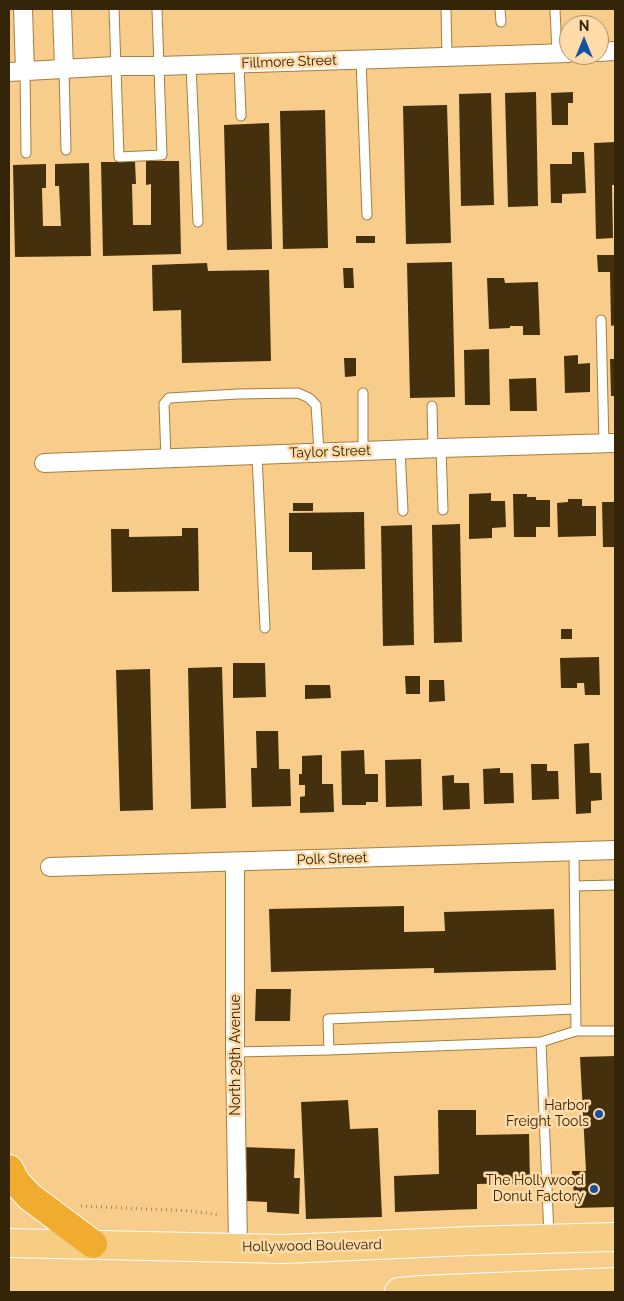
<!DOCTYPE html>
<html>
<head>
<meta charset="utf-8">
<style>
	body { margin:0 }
	#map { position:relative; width:624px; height:1301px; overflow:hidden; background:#f8cc8b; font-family:Raleway,sans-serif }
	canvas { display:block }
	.frame { position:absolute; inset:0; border:10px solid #342408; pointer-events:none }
	.north { position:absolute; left:559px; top:15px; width:50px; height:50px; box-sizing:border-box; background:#fedba8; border:1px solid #ad9268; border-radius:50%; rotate:0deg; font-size:14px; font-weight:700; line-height:20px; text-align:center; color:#342408 }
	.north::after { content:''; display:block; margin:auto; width:18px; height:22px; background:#1453a4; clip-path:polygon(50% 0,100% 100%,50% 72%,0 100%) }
</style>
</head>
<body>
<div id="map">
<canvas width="624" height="1301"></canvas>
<div class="frame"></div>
<div class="north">N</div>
</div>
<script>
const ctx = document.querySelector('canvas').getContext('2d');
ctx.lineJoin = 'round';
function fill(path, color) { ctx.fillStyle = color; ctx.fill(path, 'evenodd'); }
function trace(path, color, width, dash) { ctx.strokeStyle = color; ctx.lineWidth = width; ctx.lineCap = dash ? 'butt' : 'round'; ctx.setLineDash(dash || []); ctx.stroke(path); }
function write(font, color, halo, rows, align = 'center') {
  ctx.font = font + ' Raleway,sans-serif'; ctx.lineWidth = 5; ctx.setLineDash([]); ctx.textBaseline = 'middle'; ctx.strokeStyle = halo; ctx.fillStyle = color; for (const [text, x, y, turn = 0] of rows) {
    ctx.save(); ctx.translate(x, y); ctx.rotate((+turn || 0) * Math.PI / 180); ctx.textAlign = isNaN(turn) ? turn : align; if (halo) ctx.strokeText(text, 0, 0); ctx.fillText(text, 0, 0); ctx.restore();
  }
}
fill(new Path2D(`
	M 536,92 L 538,206 L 508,207 L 505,93 Z
	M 573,92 L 573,103 L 568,103 L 568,125 L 552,125 L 551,93 Z
	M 491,93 L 494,205 L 461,206 L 459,94 Z
	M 447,105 L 451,243 L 406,244 L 403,106 Z
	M 325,110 L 328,248 L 283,249 L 280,111 Z
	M 269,123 L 272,249 L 227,250 L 224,125 Z
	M 615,142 L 615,185 L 612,185 L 613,238 L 596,239 L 594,143 Z
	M 572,152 L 584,152 L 586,193 L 562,194 L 562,203 L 551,203 L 550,164 L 572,164 Z
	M 146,161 L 179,161 L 181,254 L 103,256 L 101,162 L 135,162 L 136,184 L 132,184 L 133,225 L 151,225 L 151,184 L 146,185 Z
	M 89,163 L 91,256 L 15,257 L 13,165 L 46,164 L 46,188 L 42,188 L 43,226 L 61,226 L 59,186 L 55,186 L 55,164 Z
	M 356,236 L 375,236 L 375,243 L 356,243 Z
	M 597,255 L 615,255 L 615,325 L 611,326 L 610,272 L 598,272 Z
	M 452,262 L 455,397 L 410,398 L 407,263 Z
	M 207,263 L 208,271 L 269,270 L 271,361 L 182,363 L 181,310 L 153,311 L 152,265 Z
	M 343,268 L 353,268 L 354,288 L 344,288 Z
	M 487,278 L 504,278 L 505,283 L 538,282 L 540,335 L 523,335 L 523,326 L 510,326 L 510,328 L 489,329 Z
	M 489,349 L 490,405 L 465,405 L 464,350 Z
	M 578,355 L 578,364 L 590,363 L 590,392 L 565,393 L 564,356 Z
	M 344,358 L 356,358 L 356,376 L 345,377 Z
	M 610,359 L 615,359 L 615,396 L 611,396 Z
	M 536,378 L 537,411 L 510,411 L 509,379 Z
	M 491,493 L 491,501 L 505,501 L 506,527 L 492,528 L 492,538 L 469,539 L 469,494 Z
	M 513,494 L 527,494 L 527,497 L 536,497 L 536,500 L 550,500 L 550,527 L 536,527 L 536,537 L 514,537 Z
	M 568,499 L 582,499 L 582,506 L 596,506 L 596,536 L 558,537 L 557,503 L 568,502 Z
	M 602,502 L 615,502 L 615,547 L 603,547 Z
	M 293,503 L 313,503 L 313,511 L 293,511 Z
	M 364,512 L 365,569 L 312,570 L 312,552 L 289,552 L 289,513 Z
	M 460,524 L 462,642 L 434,643 L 432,525 Z
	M 412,525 L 414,645 L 383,646 L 381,526 Z
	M 182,528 L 198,528 L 199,591 L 112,592 L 111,529 L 129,529 L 129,537 L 182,536 Z
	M 561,629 L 572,629 L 572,639 L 561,639 Z
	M 599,657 L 600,695 L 585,695 L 584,683 L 577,683 L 577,688 L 561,688 L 560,658 Z
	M 233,663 L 265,663 L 266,697 L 233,698 Z
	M 222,667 L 226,808 L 191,809 L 188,668 Z
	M 150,669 L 153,810 L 120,811 L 116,670 Z
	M 405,676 L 420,676 L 420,694 L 406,694 Z
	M 429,680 L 444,680 L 445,701 L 429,702 Z
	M 305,685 L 330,685 L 331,698 L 305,699 Z
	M 256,731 L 278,731 L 279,769 L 290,769 L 291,806 L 252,807 L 251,768 L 257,768 Z
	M 589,743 L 590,773 L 601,773 L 602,800 L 591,801 L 591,813 L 576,814 L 574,744 Z
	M 364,750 L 365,774 L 378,774 L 378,802 L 366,802 L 366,805 L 342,805 L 341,751 Z
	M 322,755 L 322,784 L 333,784 L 334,812 L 300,813 L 300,797 L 305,796 L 305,785 L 299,785 L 299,774 L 302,774 L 302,756 Z
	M 421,759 L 422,806 L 386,807 L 385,760 Z
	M 531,764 L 547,764 L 547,771 L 558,771 L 559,799 L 532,800 Z
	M 500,768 L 500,773 L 513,773 L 514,803 L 484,804 L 483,769 Z
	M 454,775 L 454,783 L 469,783 L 470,809 L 443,810 L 442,776 Z
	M 404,906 L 404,932 L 445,931 L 444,912 L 554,909 L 556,970 L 434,973 L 434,968 L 271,972 L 269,909 Z
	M 256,989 L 291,989 L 290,1021 L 255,1021 Z
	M 615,1056 L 615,1207 L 575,1208 L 572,1171 L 586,1171 L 580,1057 Z
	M 348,1100 L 350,1129 L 378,1128 L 382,1217 L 306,1219 L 301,1102 Z
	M 438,1110 L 476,1110 L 476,1135 L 529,1134 L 530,1183 L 477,1184 L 477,1209 L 395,1212 L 394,1176 L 439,1174 Z
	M 241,1147 L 295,1149 L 294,1178 L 300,1178 L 299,1214 L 267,1212 L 267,1202 L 246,1201 L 247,1172 L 240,1172 Z`), '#45300d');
const service = new Path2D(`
	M 114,9 L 119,157 L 162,155 L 157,9
	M 446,9 L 447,57
	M 500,9 L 501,22
	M 555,9 L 557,53
	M 361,60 L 367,215
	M 239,64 L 241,116
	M 191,66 L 198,222
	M 64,70 L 66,150
	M 25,71 L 26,153
	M 601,320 L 604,444
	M 363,393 L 363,451
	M 432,406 L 433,448
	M 441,448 L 443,510
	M 400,449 L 403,511
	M 257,455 L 265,628
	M 166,459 L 164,404 L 169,398 L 238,394 L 298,393 L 309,398 L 316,405 L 319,452
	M 574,852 L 576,1031 L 615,1031
	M 574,886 L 615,885
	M 541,1042 L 549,1237
	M 329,1050 L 541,1042 L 576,1031
	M 235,1052 L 329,1050 L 328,1019 L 576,1009`);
const minor = new Path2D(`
	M 23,9 L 25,71
	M 62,9 L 64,70
	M 599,52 L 615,51
	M 9,72 L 116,66 L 159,66 L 569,53
	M 44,463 L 441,448 L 615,443
	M 235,862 L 235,1052 L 238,1247
	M 50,867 L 615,850`);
const primary = new Path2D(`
	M 9,1243 L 285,1249 L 468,1241 L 615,1237
	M 399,1292 L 421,1290 L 615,1282`);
const motorway = new Path2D(`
	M 9,1169 L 16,1182 L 30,1197 L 93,1244`);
trace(service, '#a67e3e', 11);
trace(minor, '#a67e3e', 20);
trace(primary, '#fff', 30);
trace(motorway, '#fff', 30);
trace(new Path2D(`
	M 81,1206 L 192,1211 L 220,1215`), '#a78755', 3, [1, 4]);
trace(service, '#fff', 9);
trace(minor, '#fff', 18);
trace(primary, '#f7cd83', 28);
trace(motorway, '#f1ac30', 28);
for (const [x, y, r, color] of [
	[599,1114,5,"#1453a4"],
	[594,1189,5,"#1453a4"]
]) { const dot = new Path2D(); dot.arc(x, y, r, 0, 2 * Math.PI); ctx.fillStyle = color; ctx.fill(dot); trace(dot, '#fedba8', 2); }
write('14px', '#342408', '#fedba8', [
	["Fillmore Street",289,62,-2],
	["Taylor Street",330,452,-2],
	["Polk Street",332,859,-2],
	["North 29th Avenue",236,1055,-90],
	["Hollywood Boulevard",312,1246,-1]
]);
write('14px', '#342408', '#fedba8', [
	["Harbor",589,1106],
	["Freight Tools",589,1122],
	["The Hollywood",584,1181],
	["Donut Factory",584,1197]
], 'right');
</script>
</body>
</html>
